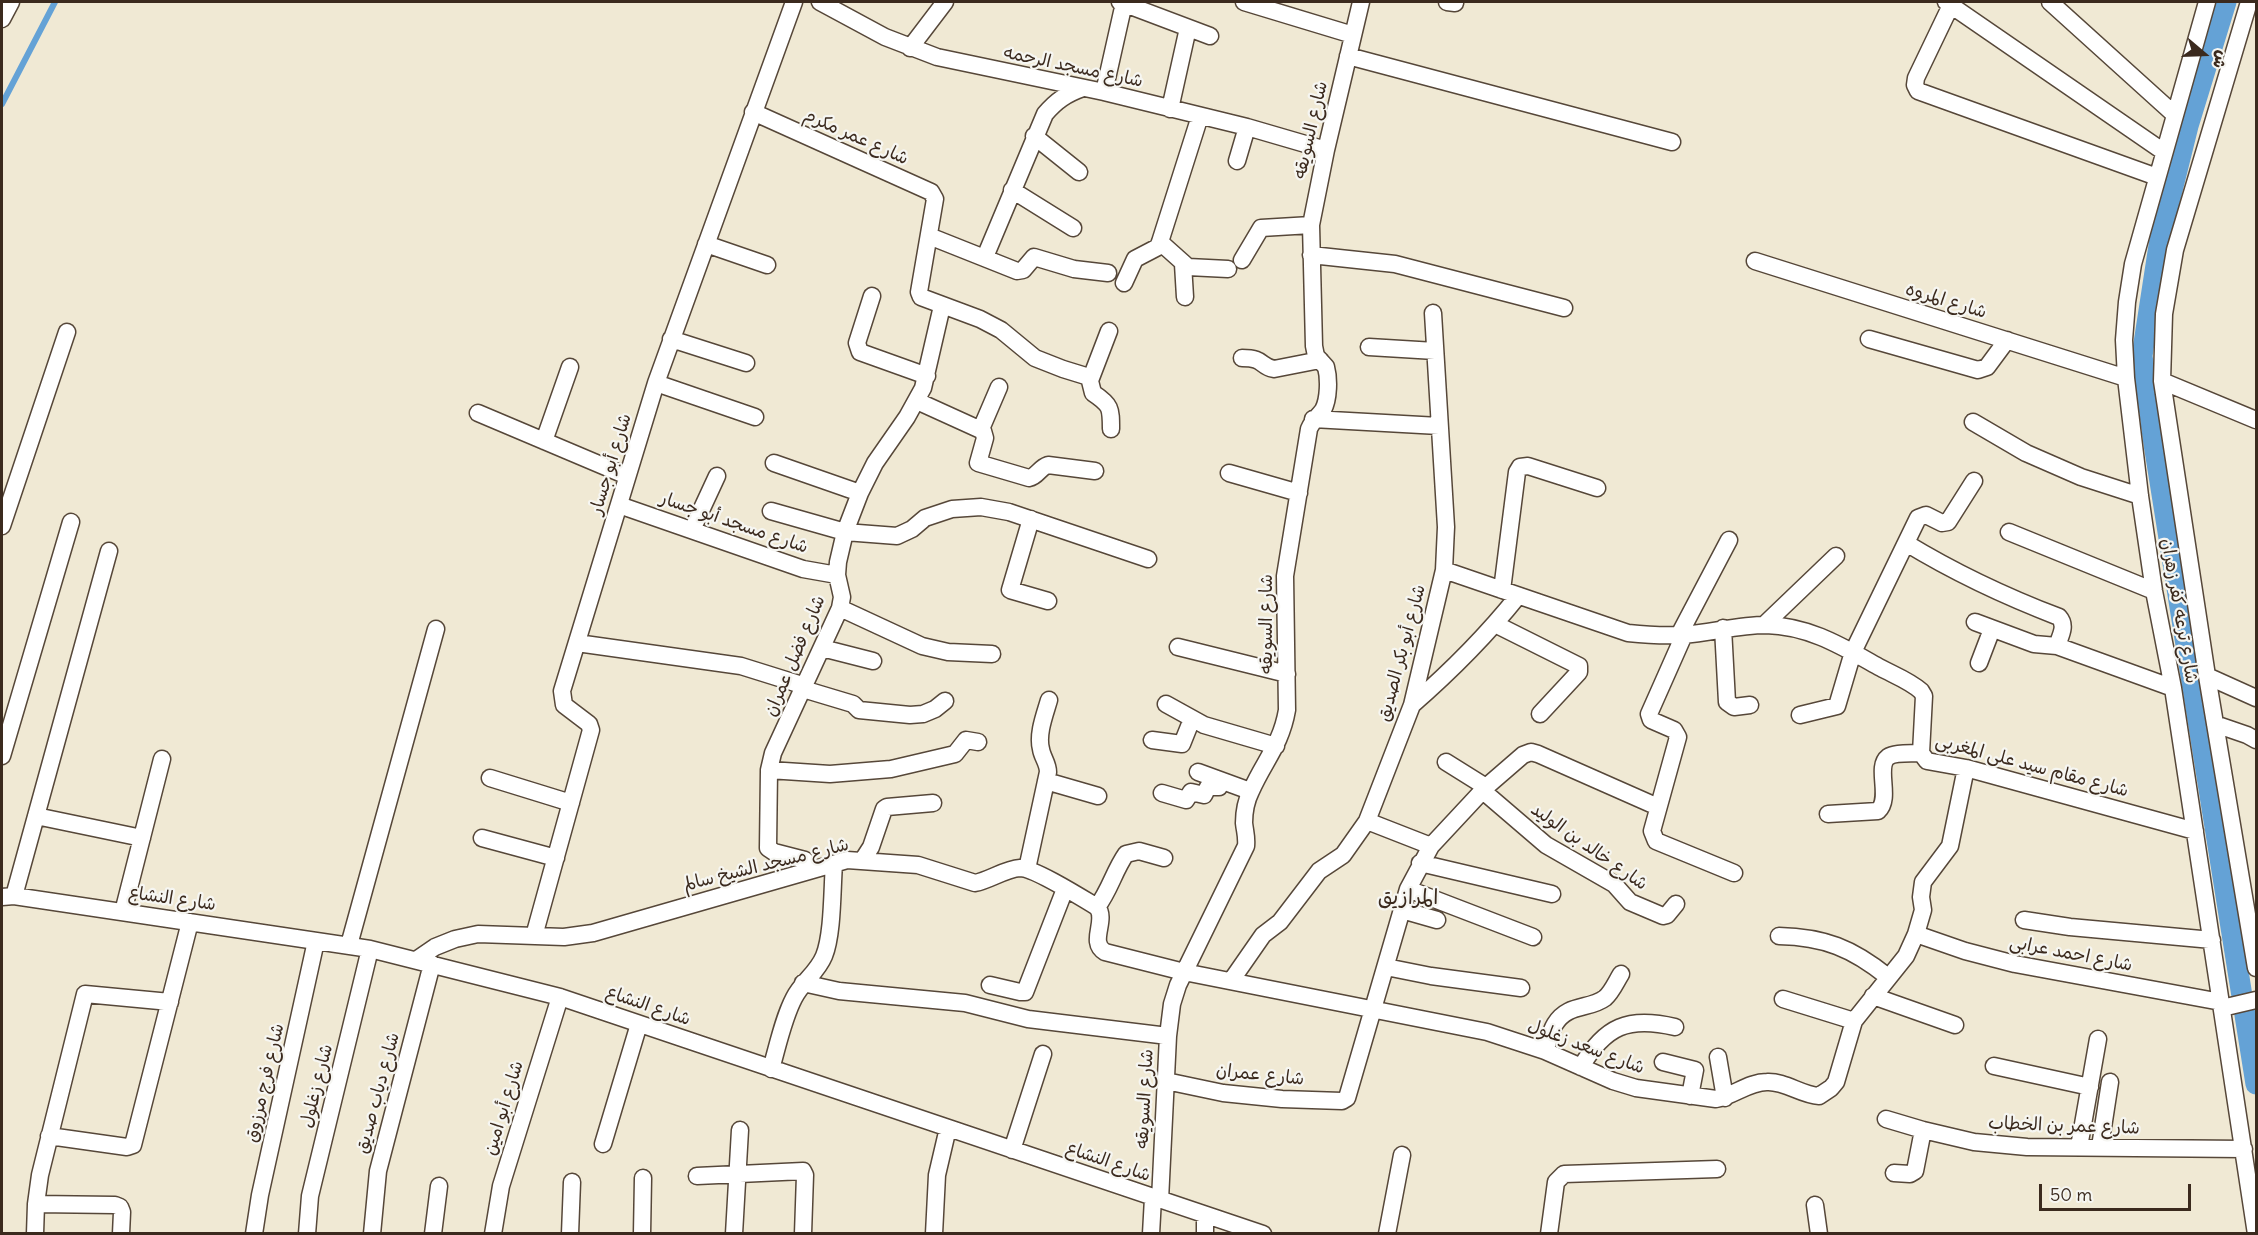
<!DOCTYPE html>
<html>
<head>
<meta charset="utf-8">
<style>
	body { margin:0 }
	#map { position:relative; width:2258px; height:1235px; overflow:hidden; background:#f0e9d4; font-family:Delius,"Playpen Sans Arabic",sans-serif }
	canvas { display:block }
	.frame { position:absolute; inset:0; border:3px solid #3b2a1e; pointer-events:none }
	.north { position:absolute; left:2174px; top:24px; width:60px; height:60px; -webkit-text-stroke:4px #f6f6f2; paint-order:stroke; rotate:109deg; font-size:16px; font-weight:700; line-height:24px; text-align:center; color:#3b2a1e }
	.north::after { content:''; display:block; margin:auto; width:21px; height:27px; background:#3b2a1e; clip-path:polygon(50% 0,100% 100%,50% 72%,0 100%) }
	.scale { position:absolute; left:2039px; top:1184px; width:152px; height:27px; box-sizing:border-box; border:3px solid #3b2a1e; border-top:0; padding-left:8px; font-size:18px; line-height:21px; white-space:nowrap; color:#3b2a1e; -webkit-text-stroke:4px #f6f6f2; paint-order:stroke }
</style>
</head>
<body>
<div id="map">
<canvas width="2258" height="1235"></canvas>
<div class="frame"></div>
<div class="north">ش</div>
<div class="scale">50 m</div>
</div>
<script>
const ctx = document.querySelector('canvas').getContext('2d');
ctx.lineJoin = 'round';
function trace(path, color, width, dash) { ctx.strokeStyle = color; ctx.lineWidth = width; ctx.lineCap = dash ? 'butt' : 'round'; ctx.setLineDash(dash || []); ctx.stroke(path); }
function write(font, color, halo, rows, align = 'center') {
  ctx.font = font + ' Delius,"Playpen Sans Arabic",sans-serif'; ctx.lineWidth = 4.5; ctx.setLineDash([]); ctx.textBaseline = 'middle'; ctx.strokeStyle = halo; ctx.fillStyle = color; for (const [text, x, y, turn = 0] of rows) {
    ctx.save(); ctx.translate(x, y); ctx.rotate((+turn || 0) * Math.PI / 180); ctx.textAlign = isNaN(turn) ? turn : align; if (halo) ctx.strokeText(text, 0, 0); ctx.fillText(text, 0, 0); ctx.restore();
  }
}
trace(new Path2D(`
	M 2,104 L 55,2`), '#64a2d6', 6);
trace(new Path2D(`
	M 2226,2 L 2188,126 L 2160,239 L 2142,356 L 2154,444 L 2256,1084`), '#64a2d6', 21);
const minor = new Path2D(`
	M 820,2 L 885,37 L 937,57 L 1104,92 L 1247,127 L 1326,150
	M 1120,2 L 1210,36
	M 1244,2 L 1353,35
	M 1447,2 L 1455,3
	M 1946,2 L 2164,152
	M 2050,2 L 2175,115
	M 2207,2 L 2133,264 L 2127,302 L 2124,340 L 2126,378 L 2140,496 L 2154,591 L 2173,688 L 2256,1234
	M 2249,2 L 2175,250 L 2164,314 L 2162,381 L 2207,676 L 2256,968
	M 1951,5 L 1916,78 L 1915,85 L 1918,91 L 2157,177
	M 2,19 L 11,2
	M 910,48 L 945,2
	M 1348,56 L 1672,142
	M 1104,92 L 1124,3
	M 1170,109 L 1188,28
	M 753,112 L 931,192 L 935,199 L 919,292 L 921,297 L 980,319 L 1001,330 L 1035,358 L 1063,369 L 1089,377 L 1093,393 C 1111,405 1111,408 1111,429
	M 1034,136 L 1079,172
	M 1237,161 L 1247,127
	M 1012,190 L 1073,228
	M 929,236 L 1017,271 L 1023,270 L 1034,257 L 1074,269 L 1108,273
	M 1160,242 L 1188,267 L 1228,269
	M 706,244 L 767,265
	M 1311,255 L 1395,264 L 1564,308
	M 985,257 L 1045,114 C 1056,101 1066,94 1083,88
	M 1242,260 L 1261,228 L 1311,225
	M 1755,261 L 2126,378
	M 1183,264 L 1185,297
	M 1124,283 L 1135,259 L 1158,247 L 1160,242 L 1200,116
	M 872,296 L 857,343 L 860,352 L 927,376
	M 671,339 L 746,363
	M 1869,339 L 1978,370 L 1987,367 L 2007,340
	M 1369,347 L 1435,351
	M 1242,358 C 1265,358 1259,366 1274,369 L 1320,360
	M 1091,378 L 1109,331
	M 2162,381 L 2256,420
	M 656,383 L 755,417
	M 917,401 L 983,431 L 985,438 L 978,463 L 1029,478 C 1038,476 1039,468 1048,465 L 1095,471
	M 478,413 L 627,476
	M 1313,419 L 1439,426
	M 1973,422 L 2026,453 L 2081,477 L 2140,496
	M 981,429 L 999,387
	M 544,441 L 570,367
	M 774,463 L 860,493
	M 1229,473 L 1299,493
	M 619,505 L 803,569 L 837,575
	M 771,511 L 845,532 L 897,536 L 912,529 L 925,518 L 952,509 L 981,507 L 1009,512 L 1148,559
	M 1031,519 L 1010,590 L 1048,601
	M 2,526 L 67,332
	M 692,530 L 717,476
	M 2009,532 L 2154,591
	M 1906,543 C 1957,574 2004,596 2059,617 C 2067,626 2060,636 2057,646
	M 1444,570 L 1628,633 C 1647,635 1664,636 1683,635 C 1711,633 1738,625 1766,625 C 1810,626 1843,647 1881,668 C 1894,675 1910,681 1921,691 L 1924,696 L 1921,753 L 1927,761 L 1966,768 L 2195,831
	M 1502,590 L 1517,472 L 1520,467 L 1528,466 L 1597,488
	M 840,608 L 922,646 L 948,652 L 992,654
	M 1975,622 L 2034,644 L 2057,646 L 2173,688
	M 1495,624 L 1579,666 L 1579,672 L 1540,714
	M 1764,625 L 1836,556
	M 1723,628 L 1727,702 L 1734,707 L 1750,705
	M 1679,635 L 1729,540
	M 1684,635 L 1649,714 L 1651,720 L 1674,730 L 1678,737 L 1652,831 L 1656,841 L 1734,873
	M 577,643 L 741,666 L 805,686
	M 1178,647 L 1287,674
	M 822,648 L 873,661
	M 1979,663 L 1992,629
	M 2207,676 L 2256,698
	M 803,689 L 853,704 L 859,710 L 910,715 L 923,714 L 935,709 L 945,701
	M 1166,704 L 1204,725 L 1276,746
	M 1412,705 C 1451,671 1486,636 1518,596
	M 1800,715 L 1837,706 L 1853,652 L 1918,518 L 1926,515 L 1942,523 L 1948,522 L 1974,481
	M 2215,724 L 2247,735 L 2256,740
	M 1152,740 L 1182,744 L 1192,719
	M 2,756 L 71,522
	M 1446,762 L 1486,787
	M 769,770 L 830,774 L 891,769 L 955,754 L 966,740 L 978,742
	M 1198,772 L 1250,791
	M 490,778 L 571,803
	M 1046,781 L 1098,796
	M 1483,791 L 1546,845 L 1614,884 L 1630,902 L 1663,916 L 1667,915 L 1676,904
	M 1162,793 L 1186,800 L 1191,792 L 1204,795 L 1208,787 L 1219,787 L 1222,781
	M 1828,814 L 1878,811 C 1892,798 1875,767 1888,757 C 1895,752 1912,754 1921,753
	M 36,816 L 142,838
	M 1367,821 L 1431,846
	M 482,838 L 556,858
	M 862,861 L 871,847 L 884,809 L 887,807 L 933,803
	M 1420,863 L 1552,894
	M 1027,869 L 1048,772 C 1048,763 1042,757 1041,749 C 1037,734 1045,714 1049,700
	M 812,870 L 805,860 L 774,852 L 768,848 L 769,770 L 773,753 L 840,608 L 842,597 L 837,575 L 838,562 L 845,532 L 860,493 L 875,463 L 907,417 L 923,388 L 942,306
	M 1408,889 L 1533,937
	M 14,896 L 109,551
	M 2,897 L 14,896 L 370,949 L 560,997 L 1263,1234
	M 1097,907 C 1110,890 1114,871 1126,854 L 1139,851 L 1164,858
	M 1402,910 L 1437,920
	M 123,912 L 162,759
	M 2024,920 L 2070,927 L 2212,940
	M 1916,934 L 1965,951 L 2015,964 L 2221,1002
	M 534,936 L 591,730 L 589,724 L 564,705 L 562,691 L 656,383 L 794,2
	M 1779,936 C 1824,937 1852,948 1888,977
	M 349,945 L 436,629
	M 416,960 L 435,947 L 455,939 L 478,934 L 564,937 L 593,933 L 847,860 L 918,865 L 975,883 C 990,880 1005,869 1020,868 C 1034,868 1082,898 1097,907 C 1108,920 1088,942 1105,952 L 1184,972 L 1487,1032 L 1545,1051 L 1613,1081 L 1636,1088 L 1716,1099 C 1734,1096 1748,1082 1767,1082 C 1785,1081 1801,1095 1819,1096 L 1831,1088 L 1836,1082 L 1854,1021 L 1906,956 L 1916,934 L 1923,910 L 1921,897 L 1923,882 L 1950,846 L 1966,768
	M 1386,967 L 1431,976 L 1521,988
	M 1231,981 L 1263,935 L 1280,922 L 1319,871 L 1343,855 L 1367,821 L 1412,705 L 1444,570 L 1446,527 L 1433,313
	M 803,983 L 839,991 L 965,1003 L 1028,1019 L 1168,1036
	M 990,985 L 1020,992 L 1025,992 L 1065,889
	M 1873,996 L 1955,1025
	M 1783,999 L 1854,1021
	M 2222,1008 L 2256,1000
	M 1545,1051 C 1548,1043 1550,1032 1555,1024 C 1568,1003 1589,1010 1605,998 C 1612,992 1616,982 1621,974
	M 1718,1057 L 1725,1098
	M 1663,1062 L 1695,1070 L 1690,1096
	M 1994,1066 L 2090,1087
	M 1581,1067 C 1605,1026 1628,1016 1675,1027
	M 771,1069 C 778,1045 783,1019 794,998 C 802,982 817,973 824,956 C 833,934 832,889 834,864
	M 1166,1081 L 1223,1093 L 1282,1099 L 1342,1101 L 1347,1098 L 1408,889 L 1431,846 L 1486,787 L 1523,755 L 1531,752 L 1538,754 L 1658,807
	M 1886,1119 L 1923,1130 L 1974,1142 L 2027,1147 L 2244,1149
	M 49,1136 L 127,1147 L 133,1145 L 190,922
	M 603,1144 L 639,1024
	M 2079,1147 L 2098,1039
	M 2100,1147 L 2110,1082
	M 1012,1150 L 1043,1054
	M 1894,1173 L 1910,1174 L 1915,1171 L 1923,1130
	M 697,1176 L 803,1171 L 805,1175 L 803,1234
	M 1160,1200 L 1168,1036 L 1172,1004 L 1178,985 L 1246,846 C 1247,837 1245,832 1244,823 C 1244,813 1246,801 1251,791 C 1264,761 1281,745 1287,710 L 1285,576 L 1309,429 C 1313,420 1318,417 1323,410 C 1329,399 1329,378 1326,367 L 1316,356 L 1314,346 L 1311,225 L 1326,150 L 1361,2
	M 36,1204 L 115,1205 L 120,1207 L 122,1212 L 121,1234
	M 1815,1205 L 1819,1234
	M 35,1234 L 36,1204 L 40,1175 L 85,994 L 170,1002
	M 254,1234 L 260,1195 L 316,941
	M 307,1234 L 310,1196 L 370,949
	M 372,1234 L 378,1171 L 432,964
	M 433,1234 L 439,1186
	M 493,1234 L 501,1186 L 560,997
	M 570,1234 L 572,1182
	M 642,1234 L 643,1178
	M 734,1234 L 740,1130
	M 934,1234 L 937,1175 L 948,1128
	M 1151,1234 L 1153,1198
	M 1205,1234 L 1205,1215
	M 1387,1234 L 1402,1155
	M 1549,1234 L 1556,1182 L 1564,1174 L 1717,1169`);
trace(minor, '#564739', 19);
trace(minor, '#fff', 16);
write('18px', '#3b2a1e', '#f6f6f2', [
	["شارع مسجد الرحمه",1073,67,12],
	["شارع السويقه",1311,130,-77],
	["شارع عمر مكرم",856,137,24],
	["شارع المروه",1946,301,17],
	["شارع أبو جسار",611,464,-73],
	["شارع مسجد أبو جسار",734,523,19],
	["شارع ترعه كفر زهران",2179,611,80],
	["شارع السويقه",1267,624,-90],
	["شارع أبو بكر الصديق",1402,653,-75],
	["شارع فضل عمران",795,656,-67],
	["شارع مقام سيد على المغربى",2032,766,15],
	["شارع خالد بن الوليد",1589,847,35],
	["شارع مسجد الشيخ سالم",766,865,-14],
	["شارع النشاع",172,899,8],
	["شارع احمد عرابى",2071,954,11],
	["شارع النشاع",648,1006,19],
	["شارع سعد زغلول",1586,1047,21],
	["شارع عمران",1260,1075,6],
	["شارع فرج مرزوق",265,1083,-77],
	["شارع زغلول",317,1086,-76],
	["شارع دياب صديق",378,1093,-75],
	["شارع السويقه",1145,1099,-87],
	["شارع أبو امين",504,1108,-73],
	["شارع عمر بن الخطاب",2064,1126,2],
	["شارع النشاع",1108,1162,19]
]);
write('21px', '#3b2a1e', '#f6f6f2', [
	["المرازيق",1408,898]
]);
</script>
</body>
</html>
